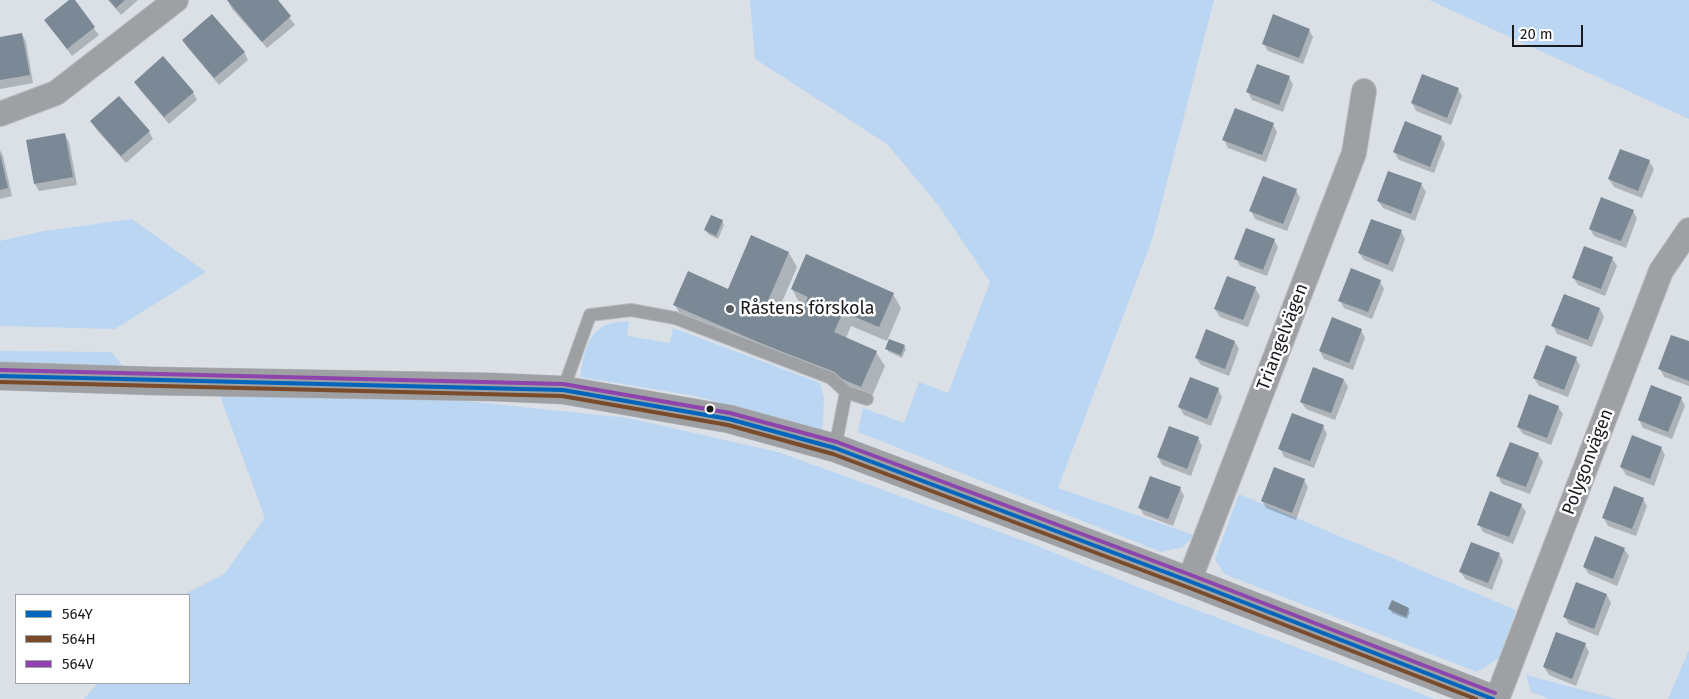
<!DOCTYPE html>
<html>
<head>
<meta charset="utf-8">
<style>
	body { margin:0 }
	#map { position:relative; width:1689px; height:699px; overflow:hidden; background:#dae0e6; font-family:"Fira Sans",sans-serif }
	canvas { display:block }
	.legend { position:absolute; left:15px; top:594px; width:175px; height:90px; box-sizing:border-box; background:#fff; border:1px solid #a2a3a5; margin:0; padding:6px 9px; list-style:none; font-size:15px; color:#171a1e }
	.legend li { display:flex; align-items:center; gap:10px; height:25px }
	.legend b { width:25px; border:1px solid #a2a3a5 }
	.scale { position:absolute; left:1512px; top:25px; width:71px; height:22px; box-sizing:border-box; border:2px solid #171a1e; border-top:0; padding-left:6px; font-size:15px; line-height:18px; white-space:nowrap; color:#171a1e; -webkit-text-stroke:4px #fff; paint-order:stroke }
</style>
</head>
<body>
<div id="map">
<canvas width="1689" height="699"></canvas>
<ul class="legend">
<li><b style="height:6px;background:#0065bd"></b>564Y</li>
<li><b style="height:6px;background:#7a4b2a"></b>564H</li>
<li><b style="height:6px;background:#8e44ad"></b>564V</li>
</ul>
<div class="scale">20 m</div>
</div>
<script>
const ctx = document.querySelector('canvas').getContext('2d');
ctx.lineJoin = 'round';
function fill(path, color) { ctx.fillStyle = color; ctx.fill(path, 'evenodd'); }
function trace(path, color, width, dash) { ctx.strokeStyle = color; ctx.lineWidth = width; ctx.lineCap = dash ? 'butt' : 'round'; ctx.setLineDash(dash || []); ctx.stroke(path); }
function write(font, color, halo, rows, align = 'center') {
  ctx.font = font + ' "Fira Sans",sans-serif'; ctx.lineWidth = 5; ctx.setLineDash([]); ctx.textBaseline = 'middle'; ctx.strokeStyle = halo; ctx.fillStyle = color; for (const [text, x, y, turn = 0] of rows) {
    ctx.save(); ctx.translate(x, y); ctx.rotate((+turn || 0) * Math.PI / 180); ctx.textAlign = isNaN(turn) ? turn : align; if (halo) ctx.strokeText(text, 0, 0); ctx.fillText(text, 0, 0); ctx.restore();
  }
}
fill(new Path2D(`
	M 750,0 L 1214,0 L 1152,240 L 1058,488 L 1194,535 L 1183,547 L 1161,552 L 858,432 L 863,408 L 904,423 L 919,382 L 948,393 L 990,282 L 938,205 L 887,144 L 755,59 Z
	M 1429,0 L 1689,0 L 1689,119 Z
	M 132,219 L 206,272 L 115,329 L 0,326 L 0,241 L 44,231 Z
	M 629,321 L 627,336 L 670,343 L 673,328 L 820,383 L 824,399 L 822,434 L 696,396 L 580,377 C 584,357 586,331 609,324 C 615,322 623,322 629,321 Z
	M 0,351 L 111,352 L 123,366 L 0,364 Z
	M 217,388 L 465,401 L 628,418 L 778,452 L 1030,543 L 1170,600 L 1435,699 L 84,699 L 98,683 L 189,683 L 189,595 L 183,595 L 224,574 L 265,518 Z
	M 1239,494 L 1516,610 L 1499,658 L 1477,672 L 1224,574 L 1215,559 Z
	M 1689,650 L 1689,699 L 1668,699 Z
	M 1526,675 L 1616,699 L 1549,699 L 1531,692 Z`), '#bbd6f2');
fill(new Path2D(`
	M 71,0 L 99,35 L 72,56 L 45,20 Z
	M 108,0 L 138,0 L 121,15 Z
	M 229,0 L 276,0 L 295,25 L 267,48 L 232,9 L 228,1 Z
	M 1309,30 L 1313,37 L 1303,64 L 1268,51 L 1263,43 Z
	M 22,34 L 26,42 L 33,83 L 0,89 L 0,38 Z
	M 183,41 L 244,52 L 248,60 L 219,85 L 188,48 Z
	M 1289,77 L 1293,85 L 1283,112 L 1252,100 L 1248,92 Z
	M 135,82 L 193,92 L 197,100 L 169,124 L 140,90 Z
	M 1458,89 L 1462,96 L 1451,125 L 1416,111 L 1412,103 Z
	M 119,97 L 149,132 L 153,139 L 126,163 L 96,129 L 92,121 Z
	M 1273,124 L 1277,132 L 1266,162 L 1228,148 L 1224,140 Z
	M 65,135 L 69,142 L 77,185 L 39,191 L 35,184 Z
	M 1441,137 L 1445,144 L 1434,173 L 1399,160 L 1394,152 Z
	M 0,150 L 3,156 L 12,196 L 0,199 Z
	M 1649,161 L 1654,169 L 1642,198 L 1614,187 L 1609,179 Z
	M 1421,184 L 1426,192 L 1415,221 L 1383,208 L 1378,201 Z
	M 1296,190 L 1300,198 L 1287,231 L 1255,219 L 1251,211 Z
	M 1633,211 L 1637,218 L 1626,248 L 1594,236 L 1590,229 Z
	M 722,221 L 724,225 L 718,239 L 708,234 L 706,230 Z
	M 1401,231 L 1405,239 L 1393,272 L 1364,260 L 1359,253 Z
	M 1274,240 L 1278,247 L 1267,276 L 1240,266 L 1236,258 Z
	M 789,253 L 797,267 L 779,309 L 800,319 L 806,306 L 800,304 L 792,289 L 893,294 L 901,308 L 887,341 L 851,326 L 846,338 L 876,352 L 885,366 L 870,401 L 683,320 L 675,305 L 729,290 Z
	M 1612,258 L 1617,266 L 1605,296 L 1578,285 L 1573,277 Z
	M 1380,281 L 1384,289 L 1372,319 L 1344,308 L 1340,301 Z
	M 1255,288 L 1260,296 L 1248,327 L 1220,317 L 1215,309 Z
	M 1600,309 L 1604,317 L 1592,347 L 1557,334 L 1553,326 Z
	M 1361,330 L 1365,338 L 1353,370 L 1324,359 L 1320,351 Z
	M 1235,342 L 1239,349 L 1229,376 L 1201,365 L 1196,358 Z
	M 1689,343 L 1689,386 L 1664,377 L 1660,369 Z
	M 904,346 L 906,349 L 902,358 L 889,352 L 887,349 Z
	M 1576,358 L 1580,366 L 1568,397 L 1539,386 L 1534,378 Z
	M 1344,380 L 1348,387 L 1335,420 L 1306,409 L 1301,402 Z
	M 1218,389 L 1222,397 L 1211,426 L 1184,415 L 1179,407 Z
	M 1681,398 L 1685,406 L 1672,439 L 1643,428 L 1639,420 Z
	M 1558,407 L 1563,414 L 1551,445 L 1523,434 L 1518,427 Z
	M 1323,426 L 1327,434 L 1314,468 L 1284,457 L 1280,449 Z
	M 1198,438 L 1202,446 L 1191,476 L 1162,465 L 1158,457 Z
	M 1661,448 L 1665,455 L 1654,486 L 1626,475 L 1621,467 Z
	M 1538,454 L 1543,462 L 1530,494 L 1502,484 L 1498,476 Z
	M 1304,480 L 1308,487 L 1296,520 L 1266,508 L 1262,501 Z
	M 1180,488 L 1184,496 L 1173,526 L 1144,515 L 1139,507 Z
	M 1643,499 L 1647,506 L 1636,536 L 1608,526 L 1604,518 Z
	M 1521,505 L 1526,512 L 1513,544 L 1483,532 L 1479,524 Z
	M 1624,549 L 1629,556 L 1617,586 L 1589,574 L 1584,567 Z
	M 1499,554 L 1503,561 L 1492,590 L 1465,579 L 1461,572 Z
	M 1577,584 L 1607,595 L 1611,603 L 1598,636 L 1569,624 L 1565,617 Z
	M 1390,609 L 1408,609 L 1410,612 L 1407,619 L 1392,613 Z
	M 1585,644 L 1589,652 L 1576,686 L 1549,675 L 1544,667 Z`), '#0003');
fill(new Path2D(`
	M 69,0 L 75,0 L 95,27 L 67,49 L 44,20 Z
	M 109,0 L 125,0 L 116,8 Z
	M 227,0 L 278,0 L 291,16 L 262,42 Z
	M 212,14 L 245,52 L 214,78 L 182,40 Z
	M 1273,14 L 1310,29 L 1299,58 L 1262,44 Z
	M 22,33 L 30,75 L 0,80 L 0,37 Z
	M 163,56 L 194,92 L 164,117 L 134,82 Z
	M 1257,64 L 1290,76 L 1279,105 L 1246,92 Z
	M 1422,74 L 1459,88 L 1447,118 L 1411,103 Z
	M 119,96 L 150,131 L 121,156 L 90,121 Z
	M 1235,108 L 1274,123 L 1262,155 L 1222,140 Z
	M 1405,121 L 1442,136 L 1430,167 L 1393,152 Z
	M 65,133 L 73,177 L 34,184 L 26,140 Z
	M 1620,149 L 1650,160 L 1638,191 L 1608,179 Z
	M 0,154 L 8,188 L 0,190 Z
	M 1388,171 L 1422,183 L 1411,214 L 1377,201 Z
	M 1263,176 L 1297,189 L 1283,224 L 1249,211 Z
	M 1601,197 L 1634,210 L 1621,241 L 1589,229 Z
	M 711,215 L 723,220 L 716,236 L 704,230 Z
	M 1371,219 L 1402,230 L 1388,265 L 1358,253 Z
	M 1246,228 L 1275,239 L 1263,270 L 1234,259 Z
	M 751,235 L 789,252 L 767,303 L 799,317 L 808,297 L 791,289 L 806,254 L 894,293 L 879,327 L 843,312 L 834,332 L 877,351 L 861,387 L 673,305 L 688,271 L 728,289 Z
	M 1584,246 L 1613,257 L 1601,289 L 1572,278 Z
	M 1351,268 L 1381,280 L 1368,312 L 1338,301 Z
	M 1227,276 L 1256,287 L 1243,320 L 1214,309 Z
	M 1564,294 L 1600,308 L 1588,340 L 1551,326 Z
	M 1332,317 L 1362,329 L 1349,363 L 1319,351 Z
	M 1206,329 L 1235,341 L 1225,369 L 1195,358 Z
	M 1671,335 L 1689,341 L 1689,381 L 1658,369 Z
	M 889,339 L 905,345 L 901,355 L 885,349 Z
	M 1546,345 L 1577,357 L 1564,390 L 1533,378 Z
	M 1313,367 L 1344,379 L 1331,413 L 1300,402 Z
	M 1190,377 L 1219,388 L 1207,419 L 1178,407 Z
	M 1651,385 L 1682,397 L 1668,432 L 1638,420 Z
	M 1529,394 L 1559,406 L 1547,438 L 1517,427 Z
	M 1292,413 L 1324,425 L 1310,461 L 1278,449 Z
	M 1169,426 L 1199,437 L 1187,469 L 1157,457 Z
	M 1632,435 L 1662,447 L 1650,479 L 1620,467 Z
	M 1510,442 L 1539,453 L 1526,487 L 1496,476 Z
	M 1274,467 L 1305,479 L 1292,513 L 1261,501 Z
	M 1150,476 L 1181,487 L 1168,519 L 1138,508 Z
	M 1614,486 L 1644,498 L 1632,529 L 1602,518 Z
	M 1490,491 L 1522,504 L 1509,537 L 1477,525 Z
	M 1595,536 L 1625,548 L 1613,579 L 1583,567 Z
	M 1471,542 L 1500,553 L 1488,583 L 1459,572 Z
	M 1576,582 L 1607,594 L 1594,629 L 1563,617 Z
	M 1392,600 L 1409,608 L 1406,617 L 1388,609 Z
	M 1556,632 L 1586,643 L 1572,679 L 1543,667 Z`), '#7a8995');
const service = new Path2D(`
	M 563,390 L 590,315 L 631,310 L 675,318 L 831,378 L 846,392 L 835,448
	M 846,392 L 867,399`);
const minor = new Path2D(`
	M 0,114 L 56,93 L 176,0
	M 1189,581 L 1354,153 L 1364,91
	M 1497,699 L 1661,271 L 1689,230`);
const tertiary = new Path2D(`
	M 0,376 L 153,381 L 492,387 L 563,390 L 729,419 L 835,448 L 1189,581 L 1493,699`);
trace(service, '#b8bcc1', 14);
trace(minor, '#b8bcc1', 26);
trace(tertiary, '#b8bcc1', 29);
trace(service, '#9ea0a3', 12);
trace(minor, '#9ea0a3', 24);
trace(tertiary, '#9ea0a3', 28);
trace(new Path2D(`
	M 0,376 L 563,390 L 729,419 L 835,448 L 1189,581 L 1493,699`), '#0065bd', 4);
trace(new Path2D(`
	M 0,382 L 562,396 L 728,425 L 833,454 L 1187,587 L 1476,699`), '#7a4b2a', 4);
trace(new Path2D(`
	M 0,370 L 563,384 L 730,413 L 837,442 L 1191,575 L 1495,693`), '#8e44ad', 4);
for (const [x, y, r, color] of [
	[730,309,5,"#5b5f64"],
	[710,409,4.5,"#171a1e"]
]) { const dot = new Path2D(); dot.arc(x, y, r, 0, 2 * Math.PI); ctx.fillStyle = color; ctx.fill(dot); trace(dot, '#fff', 2); }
write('18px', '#171a1e', '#fff', [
	["Råstens förskola",740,309]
], 'left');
write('18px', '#171a1e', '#fff', [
	["Triangelvägen",1283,337,-69],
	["Polygonvägen",1588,462,-69]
]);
</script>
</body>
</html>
